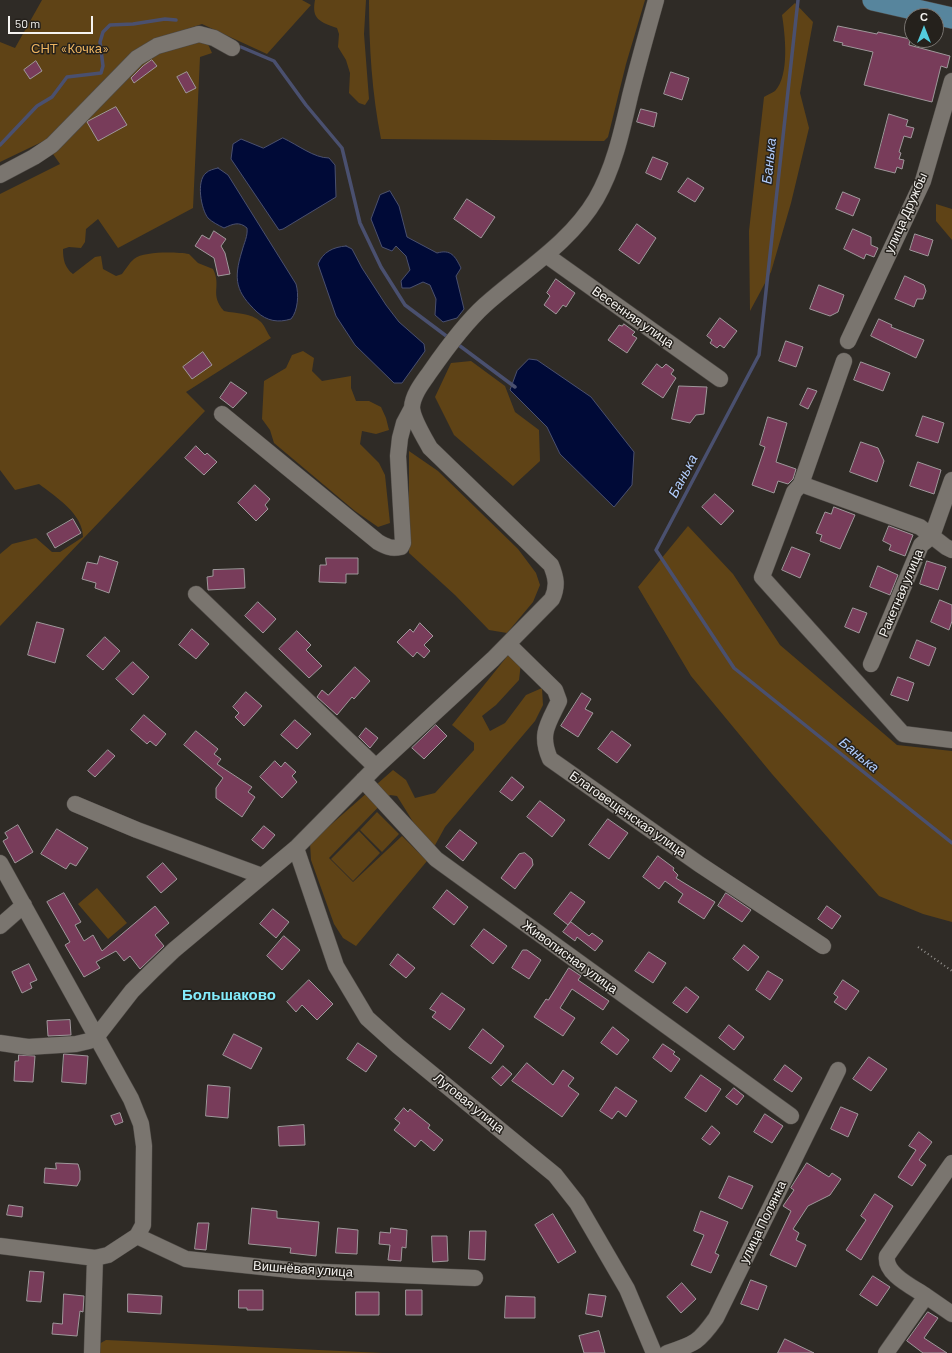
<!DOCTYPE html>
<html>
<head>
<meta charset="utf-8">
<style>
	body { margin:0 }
	#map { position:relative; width:952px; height:1353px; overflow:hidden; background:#2f2b26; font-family:Barlow,sans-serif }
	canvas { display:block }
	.north { position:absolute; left:904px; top:8px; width:40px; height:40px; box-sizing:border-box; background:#25211c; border:1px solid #797571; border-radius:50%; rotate:0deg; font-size:11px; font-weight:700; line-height:16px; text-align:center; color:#f6f4f1 }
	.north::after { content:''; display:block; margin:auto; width:14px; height:18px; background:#53cbdc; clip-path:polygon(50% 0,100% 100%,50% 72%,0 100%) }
	.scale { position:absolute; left:8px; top:16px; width:85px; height:18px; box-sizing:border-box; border:2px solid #f6f4f1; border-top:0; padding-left:5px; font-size:12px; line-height:14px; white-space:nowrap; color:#f6f4f1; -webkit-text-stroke:3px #25211c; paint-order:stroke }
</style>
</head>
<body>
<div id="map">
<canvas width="952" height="1353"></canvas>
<div class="north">С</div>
<div class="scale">50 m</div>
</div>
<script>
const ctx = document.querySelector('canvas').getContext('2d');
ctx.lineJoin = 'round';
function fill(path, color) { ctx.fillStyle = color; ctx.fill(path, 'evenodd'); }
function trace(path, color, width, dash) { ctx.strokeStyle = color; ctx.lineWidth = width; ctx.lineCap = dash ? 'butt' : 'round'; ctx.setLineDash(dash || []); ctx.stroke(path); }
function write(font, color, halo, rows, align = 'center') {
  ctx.font = font + ' Barlow,sans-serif'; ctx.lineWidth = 3; ctx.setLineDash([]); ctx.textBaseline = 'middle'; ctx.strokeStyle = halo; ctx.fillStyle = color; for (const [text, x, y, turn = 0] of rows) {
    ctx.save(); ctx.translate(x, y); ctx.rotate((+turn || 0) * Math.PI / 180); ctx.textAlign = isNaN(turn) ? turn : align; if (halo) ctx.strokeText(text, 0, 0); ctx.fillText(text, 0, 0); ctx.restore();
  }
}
fill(new Path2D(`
	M 42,0 L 302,0 L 311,5 L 267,54 L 202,24 L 163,37 L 48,139 L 0,162 L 0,42 L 15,48 Z
	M 315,0 L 366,0 L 364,34 L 369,99 L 365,105 L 359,103 L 349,93 L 350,73 L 346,60 L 338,47 L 339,34 L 337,28 C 321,22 311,20 315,0 Z
	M 369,0 L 645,0 L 626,64 L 608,137 L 604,141 L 381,139 C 372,93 369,47 369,0 Z
	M 795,3 L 813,22 L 800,93 L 809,128 L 791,203 L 771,272 L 750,311 L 749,231 L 764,97 C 767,95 772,93 775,91 C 790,75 785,34 782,15 Z
	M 187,42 L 207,42 L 212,53 L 200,57 L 193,208 L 118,248 L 98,219 L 86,229 L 85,242 L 81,248 L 69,247 L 63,249 C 63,260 65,268 73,274 L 95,257 L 101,256 L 103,269 L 116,276 L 122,274 C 126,269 129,263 134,259 C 144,251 176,252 189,254 L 198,263 L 213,269 C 222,287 209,294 224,311 C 237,314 250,312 261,322 C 265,326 267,333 271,338 L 186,392 L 205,411 L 0,626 L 0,554 L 12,544 L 36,538 L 52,552 L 60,552 L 83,537 C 83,514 56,497 39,484 L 15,490 L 0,470 L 0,194 L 60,164 L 53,154 L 151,55 Z
	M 936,204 L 952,209 L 952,240 L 936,221 Z
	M 303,351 L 314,358 L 312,371 L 322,381 L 351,376 L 351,388 L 356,401 L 369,401 L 381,407 L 386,418 L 389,430 L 376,434 L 362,431 L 360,444 L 379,463 L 385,475 L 390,523 L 378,527 L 355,511 L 274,443 L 270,430 L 262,419 L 264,381 L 286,368 L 292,355 Z
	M 471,361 L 505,386 L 515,412 L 539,430 L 540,461 L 513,486 L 454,435 L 435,397 L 451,363 Z
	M 409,451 L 438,471 L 518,549 L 536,573 L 540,585 L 533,602 L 507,633 L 489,630 L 455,595 L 409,553 Z
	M 688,526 L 733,574 L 780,645 L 897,745 L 952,751 L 952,922 L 923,914 L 879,896 L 772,774 L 691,676 L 638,587 Z
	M 509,654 L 521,663 L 519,680 L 496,705 L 482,716 L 490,731 L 505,723 L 526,695 L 542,688 L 543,705 L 535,721 L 445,827 L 434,847 L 420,833 L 397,796 L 390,795 L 329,858 L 353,882 L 402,836 L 427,861 L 356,946 L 343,938 L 334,924 L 311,860 L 310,843 L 393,770 L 406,780 L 415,798 L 435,793 L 474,750 L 474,743 L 452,725 Z
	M 377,812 L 399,834 L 382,852 L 360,830 Z
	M 359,831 L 380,853 L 353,881 L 331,859 Z
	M 97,888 L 127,923 L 108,939 L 78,904 Z
	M 106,1340 L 383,1353 L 99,1353 L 99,1344 Z`), '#5f4316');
const water = new Path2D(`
	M 283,138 C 298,145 314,158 329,158 L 335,165 L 336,197 L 283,229 L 279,230 L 231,159 L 233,144 L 241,139 L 263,148 Z
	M 218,168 L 228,175 L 296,284 C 299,294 298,311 291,319 C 278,323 267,321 257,312 C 236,292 233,280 242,251 C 244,243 248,236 247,228 C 239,221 233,224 224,228 C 218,225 212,222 208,218 C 201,209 196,181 206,173 C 209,170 214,169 218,168 Z
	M 390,191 L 399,206 L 407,237 L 437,253 C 451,249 455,256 461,268 L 456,276 L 464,309 L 457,318 L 443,322 L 435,315 L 436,299 L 430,285 L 423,282 L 410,288 L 402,288 L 401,281 L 410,270 L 406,256 L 396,246 L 392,251 L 382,247 L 371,219 L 380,195 Z
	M 346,246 L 352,249 L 362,268 L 386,305 L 399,322 L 424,344 L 425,351 L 402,383 L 394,383 L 355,345 L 336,316 L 318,264 C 323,252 333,247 346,246 Z
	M 529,359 L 537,360 L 591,397 L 634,452 L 632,485 L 614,507 L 560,454 L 547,427 L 510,390 L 517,371 Z`);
fill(water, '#000a37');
trace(water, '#4a506f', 1);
trace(new Path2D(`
	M 798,0 L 759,355 L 656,550 L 734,668 L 952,843
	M 241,47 L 274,61 L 306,105 L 342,148 L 360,223 L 381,267 L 405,305 L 449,338
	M 0,145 L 37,106 L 52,97 L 67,77 L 101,73 L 103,66 L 100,42 L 103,32 L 110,25 L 133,24 L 165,19 L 176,20
	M 456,343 L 515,387`), '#4a506f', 3.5);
const building = new Path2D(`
	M 838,26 L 877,34 L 878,32 L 910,39 L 909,45 L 950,56 L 947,68 L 941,66 L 932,102 L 864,85 L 873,52 L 842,45 L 843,43 L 834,41 Z
	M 152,60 L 157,66 L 134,83 L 131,78 L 143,66 Z
	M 36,61 L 42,71 L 30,79 L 24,70 Z
	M 187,72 L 196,88 L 186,93 L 177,77 Z
	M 671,72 L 689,78 L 682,100 L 664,94 Z
	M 116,107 L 127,125 L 98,141 L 87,122 Z
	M 641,109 L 657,113 L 654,127 L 637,122 Z
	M 889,114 L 908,120 L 906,126 L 914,128 L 911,138 L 904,136 L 899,152 L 901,153 L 899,159 L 904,160 L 902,169 L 897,167 L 895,173 L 875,168 Z
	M 653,157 L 668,163 L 661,180 L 646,173 Z
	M 688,178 L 704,188 L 695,202 L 678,192 Z
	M 843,192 L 860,199 L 853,216 L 836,209 Z
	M 467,199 L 495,217 L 481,238 L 454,219 Z
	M 637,224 L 656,238 L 639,264 L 619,250 Z
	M 853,229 L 871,237 L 871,245 L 878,248 L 874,257 L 866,254 L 864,259 L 844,249 Z
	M 214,231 L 226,239 L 221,246 L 225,253 L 230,274 L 218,276 L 214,258 L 195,246 L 202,235 L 209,239 Z
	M 915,234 L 933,240 L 928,256 L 910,250 Z
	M 905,276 L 924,285 L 926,291 L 923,299 L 917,299 L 914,307 L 895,299 Z
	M 556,279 L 575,293 L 566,307 L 563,305 L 556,314 L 544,305 L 550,296 L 547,293 Z
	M 819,285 L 844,295 L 838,312 L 830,316 L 810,309 Z
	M 720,318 L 737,331 L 724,348 L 720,345 L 717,348 L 710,343 L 712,340 L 707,336 Z
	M 879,319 L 892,325 L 891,327 L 924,340 L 916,358 L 871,336 Z
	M 624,324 L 635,332 L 632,335 L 637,338 L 627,353 L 608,340 L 619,325 L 622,326 Z
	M 786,341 L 803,347 L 796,367 L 779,361 Z
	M 203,352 L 212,365 L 192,379 L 183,367 Z
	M 861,362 L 890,373 L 883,391 L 854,380 Z
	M 657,364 L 662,368 L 666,364 L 674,370 L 671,374 L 676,378 L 663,398 L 642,384 Z
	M 231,382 L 247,393 L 233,408 L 220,398 Z
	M 679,386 L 707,387 L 704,414 L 696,415 L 690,423 L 672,419 Z
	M 808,388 L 817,391 L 808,409 L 800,405 Z
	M 923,416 L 944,423 L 938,443 L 916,436 Z
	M 768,417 L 787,423 L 776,462 L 796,469 L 793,479 L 788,484 L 778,481 L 774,493 L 752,485 L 765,447 L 760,445 Z
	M 861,442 L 878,448 L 884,461 L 877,482 L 850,472 Z
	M 196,446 L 205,455 L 207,453 L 217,462 L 204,475 L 185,458 Z
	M 918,462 L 941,470 L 934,494 L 910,486 Z
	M 255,485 L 270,499 L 265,505 L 268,509 L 256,521 L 238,503 Z
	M 715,494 L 734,511 L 721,525 L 702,507 Z
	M 834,507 L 855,515 L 840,549 L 820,541 L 822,535 L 816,533 L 825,512 L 831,514 Z
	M 73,519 L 81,533 L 55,548 L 47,534 Z
	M 889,526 L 913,535 L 905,556 L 889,550 L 891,545 L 883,541 Z
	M 792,547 L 810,554 L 800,578 L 782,570 Z
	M 100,556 L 118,562 L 109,593 L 95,588 L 96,583 L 82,579 L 87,562 L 97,564 Z
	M 326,558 L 358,558 L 358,574 L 346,574 L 346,583 L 319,582 L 320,565 L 326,565 Z
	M 927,561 L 946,567 L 938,590 L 920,584 Z
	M 878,566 L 898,575 L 890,595 L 870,587 Z
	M 244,569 L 245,588 L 208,590 L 207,577 L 213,576 L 213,570 Z
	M 940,600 L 952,605 L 952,621 L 949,630 L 931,622 Z
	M 258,602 L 276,619 L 263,633 L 245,616 Z
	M 853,608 L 867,613 L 859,633 L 845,627 Z
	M 37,622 L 64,629 L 55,663 L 28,655 Z
	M 420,623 L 433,636 L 424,645 L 430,651 L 424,658 L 417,652 L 413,657 L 397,642 L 410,629 L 413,632 Z
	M 192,629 L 209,644 L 196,659 L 179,645 Z
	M 297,631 L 311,645 L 306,650 L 322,666 L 309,678 L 279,649 Z
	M 105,637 L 120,651 L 103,670 L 87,656 Z
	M 917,640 L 936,648 L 929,666 L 910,658 Z
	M 133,662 L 149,677 L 133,695 L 116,679 Z
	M 355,667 L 370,681 L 354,699 L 352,697 L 337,715 L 317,697 L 322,690 L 328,695 Z
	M 898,677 L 914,683 L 908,701 L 891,695 Z
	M 246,692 L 262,706 L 244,726 L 235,717 L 239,713 L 233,707 Z
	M 582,693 L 591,699 L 585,709 L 593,713 L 578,737 L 561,726 Z
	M 144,715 L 166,734 L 156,746 L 150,741 L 147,744 L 131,730 Z
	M 295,720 L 311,734 L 297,749 L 281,735 Z
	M 436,725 L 447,736 L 424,759 L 412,748 Z
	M 366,728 L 378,738 L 370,748 L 359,737 Z
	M 196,731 L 218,749 L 214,754 L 221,759 L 217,764 L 252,787 L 248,792 L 255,797 L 242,817 L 216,798 L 216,788 L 223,778 L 184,745 Z
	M 612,731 L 631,745 L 617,763 L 598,749 Z
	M 108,750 L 115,756 L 95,777 L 88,771 Z
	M 275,761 L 281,767 L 285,762 L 296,772 L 292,776 L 297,782 L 282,798 L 260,777 Z
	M 512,777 L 524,787 L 512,801 L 500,792 Z
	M 540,801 L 565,820 L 552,837 L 527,817 Z
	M 608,819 L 628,833 L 609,859 L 589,845 Z
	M 18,825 L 33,852 L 15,863 L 3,841 L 8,838 L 5,833 Z
	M 264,826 L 275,835 L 263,849 L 252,840 Z
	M 57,829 L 88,848 L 76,866 L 70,863 L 66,869 L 41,854 Z
	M 460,830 L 477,843 L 463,861 L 446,847 Z
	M 525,853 L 532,859 L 533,865 L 515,889 L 501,878 L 519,854 Z
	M 658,856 L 674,868 L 673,870 L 678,875 L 676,878 L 715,902 L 704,919 L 678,902 L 683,894 L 665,881 L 659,889 L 643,877 Z
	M 163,863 L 177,879 L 161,893 L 147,877 Z
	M 447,890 L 468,907 L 454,925 L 433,908 Z
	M 571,892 L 585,902 L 568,925 L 554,914 Z
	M 64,893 L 81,922 L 75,925 L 84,941 L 93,935 L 102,951 L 155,906 L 169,923 L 155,935 L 164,946 L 140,969 L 130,956 L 124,961 L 116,951 L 96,962 L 100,968 L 84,977 L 65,945 L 70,942 L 47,902 Z
	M 726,893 L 751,910 L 742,922 L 718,906 Z
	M 827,906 L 841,916 L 832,929 L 818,919 Z
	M 273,909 L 289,922 L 276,938 L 260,924 Z
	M 571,922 L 589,936 L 592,933 L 603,941 L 595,951 L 577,937 L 575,941 L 563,932 Z
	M 484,929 L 507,946 L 493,964 L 471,946 Z
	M 284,936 L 300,950 L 282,970 L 267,956 Z
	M 744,945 L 759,957 L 748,971 L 733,959 Z
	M 523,950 L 527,950 L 541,960 L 529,979 L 512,968 Z
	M 649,952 L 666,963 L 653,983 L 635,971 Z
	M 398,954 L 415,968 L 406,978 L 390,965 Z
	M 29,964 L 37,980 L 30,983 L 32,988 L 22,993 L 12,972 Z
	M 569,968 L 581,976 L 578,980 L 609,1001 L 603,1010 L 572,989 L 560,1008 L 575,1018 L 563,1036 L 534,1017 L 546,999 L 548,1000 Z
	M 768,971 L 783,980 L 770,1000 L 756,990 Z
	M 309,980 L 333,1004 L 317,1020 L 302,1005 L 296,1012 L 287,1002 Z
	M 843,980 L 859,991 L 846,1010 L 834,1002 L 838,997 L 834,994 Z
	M 686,987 L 699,997 L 687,1013 L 673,1003 Z
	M 442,993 L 465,1009 L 450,1030 L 432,1017 L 436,1012 L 430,1009 Z
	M 70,1020 L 71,1035 L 48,1036 L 47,1021 Z
	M 729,1025 L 744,1037 L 734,1050 L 719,1038 Z
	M 613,1027 L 629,1040 L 617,1055 L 601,1043 Z
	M 483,1029 L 504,1046 L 491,1064 L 469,1048 Z
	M 234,1034 L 262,1048 L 251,1069 L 223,1055 Z
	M 358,1043 L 377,1056 L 366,1072 L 347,1059 Z
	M 663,1044 L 675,1052 L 673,1054 L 680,1059 L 671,1072 L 653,1058 Z
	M 64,1054 L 88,1056 L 86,1084 L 62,1082 Z
	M 19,1055 L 35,1056 L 33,1082 L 14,1081 L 15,1061 L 18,1061 Z
	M 869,1057 L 887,1069 L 871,1091 L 853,1079 Z
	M 527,1063 L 553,1085 L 563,1070 L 574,1078 L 568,1086 L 579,1094 L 562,1117 L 512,1081 Z
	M 785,1065 L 802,1078 L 792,1092 L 774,1080 Z
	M 503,1066 L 512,1074 L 501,1086 L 492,1078 Z
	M 701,1075 L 721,1089 L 706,1112 L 685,1098 Z
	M 208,1085 L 230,1087 L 228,1118 L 206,1116 Z
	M 616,1087 L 637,1101 L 626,1117 L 618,1111 L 612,1119 L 600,1111 Z
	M 734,1088 L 744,1096 L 737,1105 L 726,1097 Z
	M 841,1107 L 858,1114 L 848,1137 L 831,1129 Z
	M 404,1108 L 408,1112 L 410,1109 L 430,1125 L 428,1128 L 443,1140 L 434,1151 L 421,1140 L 415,1147 L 394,1130 L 400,1123 L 395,1119 Z
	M 120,1113 L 123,1122 L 115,1125 L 111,1116 Z
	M 765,1114 L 783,1126 L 772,1143 L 754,1132 Z
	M 304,1125 L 305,1145 L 279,1146 L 278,1127 Z
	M 712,1126 L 720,1133 L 710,1145 L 702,1139 Z
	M 919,1132 L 932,1142 L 919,1160 L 926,1165 L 912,1186 L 898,1177 L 916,1150 L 909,1146 Z
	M 56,1163 L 78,1164 L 80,1171 L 80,1180 L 77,1186 L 44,1183 L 45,1168 L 56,1169 Z
	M 807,1163 L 829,1177 L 832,1173 L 841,1179 L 830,1195 L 808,1206 L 793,1229 L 799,1233 L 796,1240 L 806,1245 L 796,1267 L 770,1255 L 791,1211 L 783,1206 L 794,1190 L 791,1188 Z
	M 729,1176 L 753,1186 L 742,1209 L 719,1198 Z
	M 875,1194 L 893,1206 L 861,1260 L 846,1250 L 866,1220 L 861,1216 Z
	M 9,1205 L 23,1207 L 22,1217 L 7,1215 Z
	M 252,1208 L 277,1211 L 277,1218 L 319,1222 L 316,1256 L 290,1253 L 291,1248 L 249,1244 Z
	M 701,1211 L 728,1222 L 715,1253 L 719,1255 L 711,1273 L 691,1265 L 704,1235 L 694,1231 Z
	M 553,1214 L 576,1252 L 558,1263 L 535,1225 Z
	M 198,1223 L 209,1223 L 206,1250 L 195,1249 Z
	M 338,1228 L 358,1230 L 357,1254 L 336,1253 Z
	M 391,1228 L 407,1230 L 406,1248 L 402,1247 L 401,1261 L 388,1260 L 390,1245 L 379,1244 L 380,1232 L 390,1233 Z
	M 470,1231 L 486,1231 L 485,1260 L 469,1259 Z
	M 432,1236 L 447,1236 L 448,1261 L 433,1262 Z
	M 30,1271 L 44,1272 L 41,1302 L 27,1301 Z
	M 873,1276 L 890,1287 L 877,1306 L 860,1295 Z
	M 751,1280 L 767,1286 L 758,1310 L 741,1304 Z
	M 682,1283 L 696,1299 L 681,1313 L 667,1297 Z
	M 239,1290 L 263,1290 L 263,1310 L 247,1310 L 247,1308 L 239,1308 Z
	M 406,1290 L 422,1290 L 422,1315 L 406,1315 Z
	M 356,1292 L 379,1292 L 379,1315 L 356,1315 Z
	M 64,1294 L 84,1296 L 83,1312 L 80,1311 L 77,1336 L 52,1334 L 53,1323 L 62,1324 Z
	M 128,1294 L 162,1296 L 161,1314 L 128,1312 Z
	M 589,1294 L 606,1296 L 602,1317 L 586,1314 Z
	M 506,1296 L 535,1297 L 535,1318 L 505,1318 Z
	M 928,1312 L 938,1318 L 924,1338 L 947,1353 L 923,1353 L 907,1341 Z
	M 599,1331 L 605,1353 L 584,1353 L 579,1336 Z
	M 785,1339 L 814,1353 L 778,1353 Z`);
fill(building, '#783c5a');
trace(building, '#9f989b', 1);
const minor = new Path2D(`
	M 0,175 L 34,157 L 52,145 L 137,58 L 157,46 L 199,34 L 214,38 L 232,48
	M 546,255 L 720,379
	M 848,341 L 923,181 L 952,81
	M 844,361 L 801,484 L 794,492 L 762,577 L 903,734 L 952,740
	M 222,414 L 378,542 C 387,547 391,549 401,547 L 403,543 L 398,456 L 400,438 L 404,423 L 412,408
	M 801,484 L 920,527 L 946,547 L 952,550
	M 196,594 L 376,767
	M 508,644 L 555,690 L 559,701 C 548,724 539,734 550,759 L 699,864 L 823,946
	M 871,664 L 921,545 L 932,536 L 952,480
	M 363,780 L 436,859 L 791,1116
	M 75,804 L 137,830 L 262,876
	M 296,848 L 336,966 L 367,1018 L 398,1046 L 555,1175 L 577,1203 L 627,1289 L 654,1353
	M 0,863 L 131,1099 L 141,1124 L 144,1146 L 143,1225 L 137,1236 L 108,1255 L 95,1258 L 0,1246
	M 0,926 L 24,905
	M 0,1043 L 28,1047 L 76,1044 L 89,1041 L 97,1036 L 132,991 L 152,971 L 174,950 L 296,848 L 376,767 L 493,659 L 552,599 C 558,586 556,577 551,565 L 430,448 C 425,439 412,418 412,407 C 413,394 423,382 430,372 C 446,349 464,324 485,305 C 523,271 570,243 596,199 C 614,168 622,131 630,96 C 638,64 647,32 656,0
	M 137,1236 L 186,1259 L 300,1271 L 475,1278
	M 926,1296 C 913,1287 884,1274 887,1256 L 952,1163
	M 92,1353 L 95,1258
	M 667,1353 C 695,1344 699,1342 716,1318 L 838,1070
	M 886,1353 L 926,1296 L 952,1314`);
const major = new Path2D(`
	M 873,0 L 952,18`);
trace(minor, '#4d4945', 17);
trace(major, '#4d4945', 22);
trace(new Path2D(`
	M 918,947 L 952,971`), '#95928e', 2, [1, 3]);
trace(minor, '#7a756f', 16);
trace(major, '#57859d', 21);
write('13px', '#edb460', '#25211c', [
	["СНТ «Кочка»",70,49]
]);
write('13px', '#f6f4f1', '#25211c', [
	["улица Дружбы",906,213,-66],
	["Весенняя улица",633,317,35],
	["Ракетная улица",901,593,-67],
	["Благовещенская улица",628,814,35],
	["Живописная улица",570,957,36],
	["Луговая улица",469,1103,39],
	["улица Полянка",763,1222,-64],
	["Вишнёвая улица",303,1269,4]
]);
write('italic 14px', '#b1cdfd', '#25211c', [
	["Банька",769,161,-84],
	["Банька",683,476,-62],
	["Банька",859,755,39]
]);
write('bold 15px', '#83ecfc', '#25211c', [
	["Большаково",229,995]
]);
</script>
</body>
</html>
